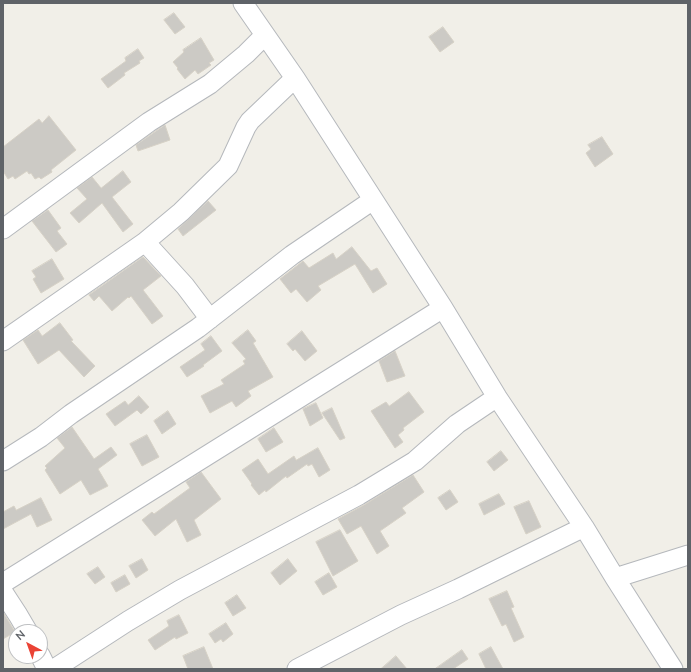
<!DOCTYPE html>
<html>
<head>
<meta charset="utf-8">
<style>
	body { margin:0 }
	#map { position:relative; width:691px; height:672px; overflow:hidden; background:#f1efe8; font-family:"Nunito Sans",sans-serif }
	canvas { display:block }
	.frame { position:absolute; inset:0; border:4px solid #5f6368; pointer-events:none }
	.north { position:absolute; left:8px; top:624px; width:40px; height:40px; box-sizing:border-box; background:#fff; border:1px solid #bfc1c3; border-radius:50%; rotate:319deg; font-size:11px; font-weight:700; line-height:16px; text-align:center; color:#5f6368 }
	.north::after { content:''; display:block; margin:auto; width:14px; height:18px; background:#ea4335; clip-path:polygon(50% 0,100% 100%,50% 72%,0 100%) }
</style>
</head>
<body>
<div id="map">
<canvas width="691" height="672"></canvas>
<div class="frame"></div>
<div class="north">N</div>
</div>
<script>
const ctx = document.querySelector('canvas').getContext('2d');
ctx.lineJoin = 'round';
function fill(path, color) { ctx.fillStyle = color; ctx.fill(path, 'evenodd'); }
function trace(path, color, width, dash) { ctx.strokeStyle = color; ctx.lineWidth = width; ctx.lineCap = dash ? 'butt' : 'round'; ctx.setLineDash(dash || []); ctx.stroke(path); }
const building = new Path2D(`
	M 174,13 L 185,27 L 175,34 L 164,20 Z
	M 443,27 L 454,42 L 440,52 L 429,37 Z
	M 201,38 L 214,60 L 209,63 L 211,65 L 198,74 L 195,70 L 185,79 L 177,69 L 178,68 L 173,62 L 184,52 L 183,50 Z
	M 138,49 L 144,58 L 139,61 L 140,63 L 124,73 L 125,75 L 108,88 L 101,79 L 126,61 L 125,58 Z
	M 49,116 L 76,150 L 51,170 L 52,172 L 41,179 L 39,177 L 35,179 L 31,173 L 29,174 L 27,171 L 15,179 L 13,176 L 8,179 L 3,171 L 3,147 L 39,119 L 42,123 Z
	M 165,125 L 170,140 L 138,151 L 136,145 Z
	M 602,137 L 613,154 L 595,167 L 586,153 L 591,149 L 588,145 Z
	M 123,171 L 131,182 L 112,197 L 133,224 L 123,232 L 102,203 L 79,223 L 70,213 L 87,199 L 77,188 L 92,177 L 101,188 Z
	M 208,201 L 216,210 L 183,236 L 178,229 Z
	M 48,210 L 61,228 L 57,231 L 67,244 L 56,252 L 32,221 Z
	M 352,247 L 371,271 L 377,268 L 387,284 L 373,293 L 355,264 L 318,286 L 321,290 L 307,302 L 296,289 L 291,293 L 280,279 L 303,261 L 309,268 L 333,253 L 336,259 Z
	M 143,257 L 161,276 L 143,290 L 163,316 L 152,324 L 131,296 L 129,298 L 128,297 L 112,311 L 99,296 L 94,301 L 89,295 Z
	M 52,259 L 64,279 L 41,293 L 33,279 L 36,277 L 32,271 Z
	M 60,323 L 73,340 L 71,341 L 95,366 L 84,377 L 59,350 L 38,364 L 23,340 L 38,330 L 42,336 Z
	M 248,330 L 256,341 L 253,343 L 273,377 L 248,391 L 251,396 L 236,407 L 232,401 L 210,413 L 201,396 L 224,384 L 221,380 L 245,364 L 243,361 L 246,359 L 232,343 Z
	M 302,331 L 317,351 L 305,361 L 295,349 L 293,351 L 287,344 Z
	M 211,336 L 222,351 L 203,365 L 204,366 L 187,377 L 180,367 L 205,350 L 201,344 Z
	M 395,351 L 405,376 L 387,382 L 379,361 Z
	M 409,392 L 424,412 L 403,428 L 404,430 L 398,435 L 403,442 L 395,448 L 371,411 L 386,402 L 389,406 Z
	M 139,396 L 149,407 L 141,414 L 137,410 L 115,426 L 106,414 L 125,401 L 128,405 Z
	M 316,403 L 323,418 L 310,426 L 303,409 Z
	M 332,408 L 345,438 L 340,440 L 322,413 Z
	M 168,411 L 176,424 L 162,434 L 154,421 Z
	M 72,427 L 94,459 L 111,447 L 117,455 L 98,469 L 108,486 L 90,495 L 81,480 L 60,494 L 45,470 L 47,468 L 45,466 L 65,448 L 57,438 Z
	M 274,428 L 283,442 L 266,452 L 258,439 Z
	M 147,435 L 159,457 L 142,466 L 130,444 Z
	M 318,448 L 330,470 L 319,477 L 312,464 L 308,466 L 307,464 L 287,478 L 286,476 L 266,492 L 265,490 L 259,495 L 251,485 L 252,484 L 242,470 L 258,459 L 268,474 L 294,456 L 296,460 Z
	M 501,451 L 508,460 L 494,471 L 487,462 Z
	M 201,472 L 221,499 L 194,520 L 201,535 L 187,542 L 176,519 L 155,536 L 142,520 L 152,512 L 154,514 L 190,488 L 186,482 Z
	M 413,475 L 424,492 L 402,508 L 406,513 L 380,531 L 389,546 L 377,554 L 361,526 L 347,534 L 338,519 L 364,505 Z
	M 450,490 L 458,502 L 446,510 L 438,498 Z
	M 499,494 L 505,504 L 484,515 L 479,504 Z
	M 41,498 L 52,520 L 37,527 L 31,514 L 3,529 L 3,512 L 14,506 L 16,510 Z
	M 529,501 L 541,527 L 526,534 L 514,507 Z
	M 340,530 L 358,561 L 333,576 L 316,542 Z
	M 142,559 L 148,570 L 136,578 L 129,566 Z
	M 288,559 L 297,571 L 280,585 L 271,573 Z
	M 98,567 L 105,577 L 95,584 L 87,574 Z
	M 329,573 L 337,587 L 323,595 L 315,582 Z
	M 125,575 L 130,584 L 116,592 L 111,583 Z
	M 507,591 L 514,607 L 511,608 L 524,637 L 514,642 L 506,624 L 502,626 L 489,599 Z
	M 237,595 L 246,608 L 233,616 L 225,603 Z
	M 3,612 L 15,632 L 3,639 Z
	M 179,615 L 188,633 L 176,639 L 175,637 L 155,650 L 148,640 L 169,626 L 167,621 Z
	M 226,623 L 233,634 L 223,642 L 221,639 L 215,643 L 209,634 Z
	M 204,647 L 213,669 L 188,669 L 183,656 Z
	M 491,647 L 503,669 L 486,669 L 479,654 Z
	M 462,650 L 468,659 L 453,669 L 435,669 Z
	M 396,656 L 407,669 L 381,669 Z`);
fill(building, '#cccac5');
trace(building, '#d6d1c6', 1);
const minor = new Path2D(`
	M 243,3 L 295,78 L 443,308 L 497,397 L 584,527 L 615,578 L 673,669
	M 3,229 L 149,122 L 210,84 L 246,54 L 265,35
	M 145,242 L 185,286 L 210,319
	M 3,341 L 145,242 L 181,212 L 228,166 L 246,127 L 250,121 L 295,78
	M 3,461 L 41,437 L 71,414 L 198,328 L 292,255 L 373,200
	M 615,578 L 688,555
	M 3,583 L 443,308
	M 3,592 L 18,615 L 28,632
	M 40,655 L 47,669
	M 54,669 L 128,621 L 180,590 L 359,495 L 415,461 L 457,424 L 497,397
	M 297,669 L 401,615 L 458,589 L 584,527`);
trace(minor, '#b5b8bc', 21);
trace(minor, '#fff', 19);
</script>
</body>
</html>
